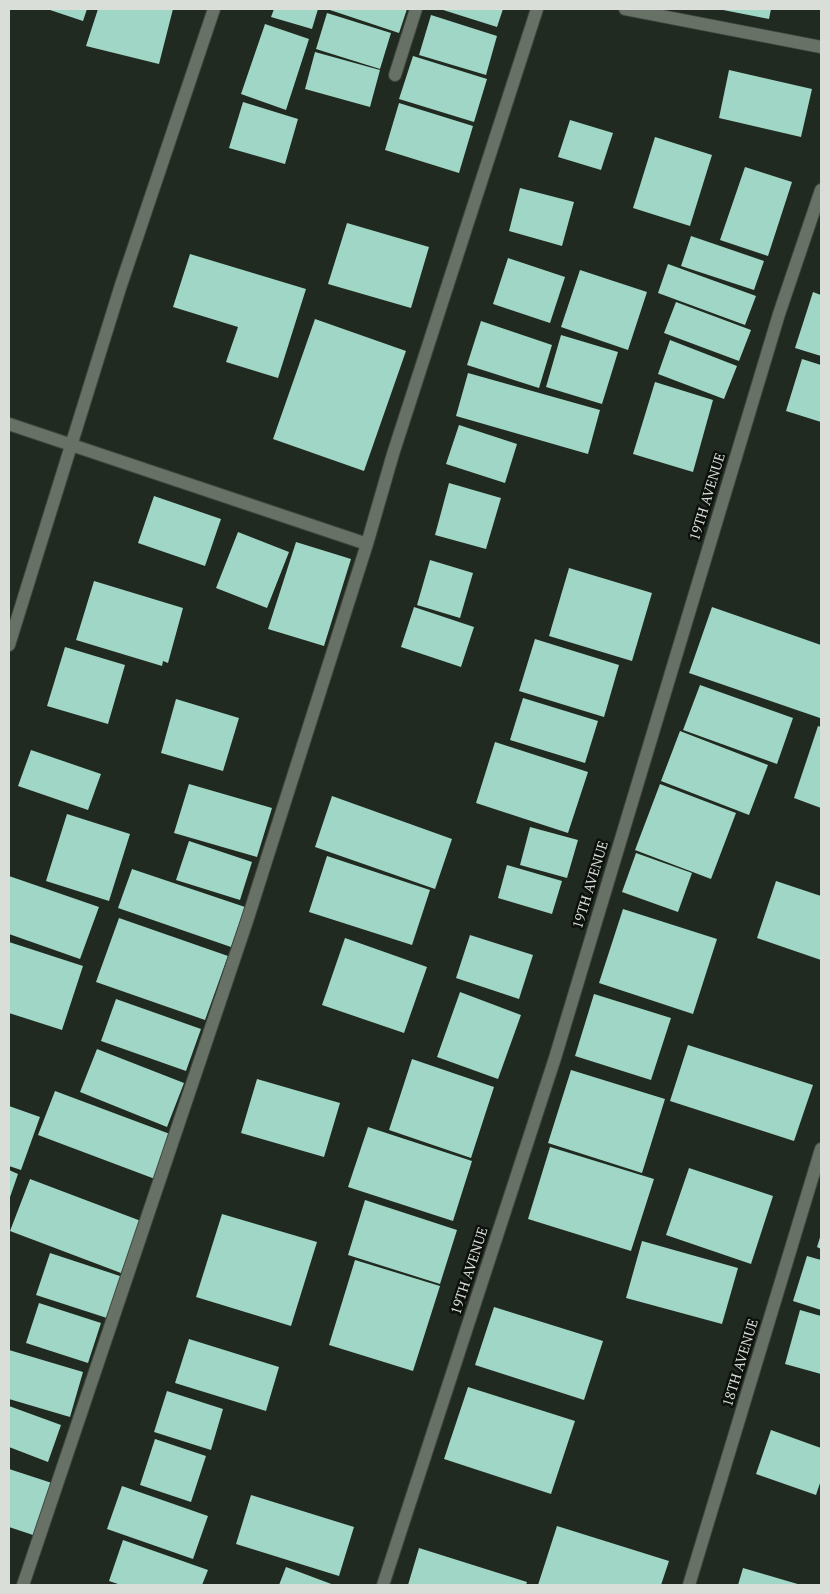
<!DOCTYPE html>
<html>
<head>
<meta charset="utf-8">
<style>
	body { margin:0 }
	#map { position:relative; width:830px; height:1594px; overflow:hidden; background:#212a20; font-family:"PT Serif",serif }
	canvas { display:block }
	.frame { position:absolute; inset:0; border:10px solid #d9ded8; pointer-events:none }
</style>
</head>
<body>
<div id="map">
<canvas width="830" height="1594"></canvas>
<div class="frame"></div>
</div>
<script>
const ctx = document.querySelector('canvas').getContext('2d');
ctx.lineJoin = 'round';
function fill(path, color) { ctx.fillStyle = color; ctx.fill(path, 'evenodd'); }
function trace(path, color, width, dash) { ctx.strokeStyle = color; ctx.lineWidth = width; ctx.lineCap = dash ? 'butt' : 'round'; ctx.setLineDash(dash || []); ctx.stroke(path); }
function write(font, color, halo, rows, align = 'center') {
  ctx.font = font + ' "PT Serif",serif'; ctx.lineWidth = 5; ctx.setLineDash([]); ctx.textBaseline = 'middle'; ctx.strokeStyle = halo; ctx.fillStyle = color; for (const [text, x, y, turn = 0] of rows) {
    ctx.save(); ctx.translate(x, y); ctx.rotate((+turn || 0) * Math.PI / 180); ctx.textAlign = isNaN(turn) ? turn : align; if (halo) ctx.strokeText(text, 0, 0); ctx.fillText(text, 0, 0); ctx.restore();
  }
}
fill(new Path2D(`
	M 47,9 L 87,9 L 83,21 Z
	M 98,9 L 173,9 L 159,64 L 86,46 Z
	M 274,9 L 318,9 L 312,29 L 271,17 Z
	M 331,9 L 407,9 L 399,33 L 330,10 Z
	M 440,9 L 503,9 L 497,27 Z
	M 718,9 L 771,9 L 769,19 Z
	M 327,13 L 391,33 L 380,69 L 316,49 Z
	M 431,15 L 497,36 L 486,75 L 419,55 Z
	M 265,24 L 309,39 L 286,110 L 241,94 Z
	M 315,52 L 380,70 L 370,107 L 305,89 Z
	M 413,56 L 487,79 L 474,122 L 399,99 Z
	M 729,70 L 812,89 L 801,137 L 719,118 Z
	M 243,102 L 298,119 L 285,164 L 229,148 Z
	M 399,103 L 473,126 L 459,173 L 385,150 Z
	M 570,120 L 613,133 L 601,170 L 558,157 Z
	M 655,137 L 712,155 L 690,226 L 633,208 Z
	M 745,167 L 792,182 L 768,256 L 720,240 Z
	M 520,188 L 574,202 L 562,246 L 509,231 Z
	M 347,223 L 429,247 L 411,308 L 328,284 Z
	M 691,236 L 764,261 L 754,290 L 681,266 Z
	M 190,254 L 306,289 L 278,378 L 226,362 L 238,327 L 173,307 Z
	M 508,258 L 565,277 L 550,323 L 493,304 Z
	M 668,264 L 756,296 L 745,325 L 658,293 Z
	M 580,270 L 647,292 L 628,350 L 561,327 Z
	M 813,292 L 821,295 L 821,356 L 795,348 Z
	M 676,302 L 751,330 L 739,361 L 664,333 Z
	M 315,319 L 406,351 L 364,471 L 273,439 Z
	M 481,321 L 552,345 L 539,388 L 467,365 Z
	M 561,335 L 618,352 L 602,404 L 546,387 Z
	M 670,340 L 737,366 L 724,399 L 658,374 Z
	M 802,359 L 821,365 L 821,422 L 786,411 Z
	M 468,373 L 600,410 L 588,454 L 456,416 Z
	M 655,382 L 713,400 L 693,472 L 633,454 Z
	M 459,425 L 517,444 L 505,483 L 446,464 Z
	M 449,483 L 501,498 L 486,549 L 435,535 Z
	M 154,496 L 221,519 L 205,566 L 138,543 Z
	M 238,532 L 289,552 L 267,608 L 216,588 Z
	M 296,542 L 351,559 L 324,646 L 268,629 Z
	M 430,560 L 473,573 L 460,618 L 417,605 Z
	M 569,568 L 652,593 L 632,661 L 549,636 Z
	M 94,581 L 183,608 L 168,663 L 163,661 L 162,666 L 76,640 Z
	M 414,607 L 474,627 L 461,667 L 401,647 Z
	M 712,607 L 821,645 L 821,714 L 820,718 L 689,673 Z
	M 535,639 L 619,665 L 604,717 L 519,691 Z
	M 65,647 L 125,665 L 108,724 L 47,706 Z
	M 700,685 L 793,718 L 777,764 L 683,730 Z
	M 523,698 L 598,721 L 585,763 L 510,740 Z
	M 176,699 L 239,718 L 223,771 L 161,753 Z
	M 818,726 L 821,727 L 821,808 L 794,798 Z
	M 680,731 L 768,765 L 749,815 L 661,781 Z
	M 495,742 L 588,772 L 568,833 L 476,803 Z
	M 31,750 L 101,774 L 88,810 L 18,786 Z
	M 189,784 L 272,808 L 257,857 L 174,833 Z
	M 660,784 L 736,813 L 711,879 L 635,850 Z
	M 332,796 L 452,839 L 435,889 L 315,847 Z
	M 67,814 L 130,834 L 109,901 L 46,881 Z
	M 530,827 L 578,840 L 567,878 L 520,865 Z
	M 189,841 L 252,862 L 240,900 L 176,880 Z
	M 636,853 L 692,873 L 678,912 L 622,892 Z
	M 327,856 L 430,890 L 412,945 L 309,912 Z
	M 507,865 L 562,881 L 552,914 L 498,898 Z
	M 132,869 L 245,907 L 231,947 L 118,908 Z
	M 9,876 L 99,907 L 80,959 L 9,934 Z
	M 776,881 L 821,896 L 821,960 L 757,938 Z
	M 623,909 L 717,939 L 693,1014 L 599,983 Z
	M 119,918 L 228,956 L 205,1020 L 96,982 Z
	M 470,935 L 533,955 L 519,999 L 456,978 Z
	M 345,938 L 427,967 L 404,1033 L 322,1005 Z
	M 9,942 L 83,966 L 62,1030 L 9,1013 Z
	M 460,992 L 521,1015 L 498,1079 L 437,1057 Z
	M 594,994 L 671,1018 L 651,1080 L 575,1056 Z
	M 116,999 L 201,1029 L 186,1071 L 101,1041 Z
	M 688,1045 L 813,1085 L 794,1141 L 670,1101 Z
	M 97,1049 L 184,1083 L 167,1127 L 80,1092 Z
	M 412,1059 L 494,1087 L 471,1158 L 389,1130 Z
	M 571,1070 L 665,1099 L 642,1173 L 548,1143 Z
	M 257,1079 L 340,1103 L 324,1157 L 241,1133 Z
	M 55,1091 L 170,1134 L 155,1179 L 38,1135 Z
	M 9,1106 L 40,1117 L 21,1170 L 9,1166 Z
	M 368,1127 L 472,1161 L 453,1221 L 348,1187 Z
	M 550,1147 L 654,1179 L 631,1251 L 528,1219 Z
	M 689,1168 L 773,1196 L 751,1264 L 666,1235 Z
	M 9,1170 L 18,1174 L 9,1200 Z
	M 30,1179 L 141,1221 L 121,1273 L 10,1231 Z
	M 365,1200 L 457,1230 L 440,1284 L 348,1255 Z
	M 222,1214 L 317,1242 L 291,1326 L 196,1297 Z
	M 821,1234 L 821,1249 L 817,1247 Z
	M 642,1241 L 738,1268 L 722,1324 L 626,1298 Z
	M 50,1253 L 123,1277 L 110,1319 L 36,1295 Z
	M 807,1256 L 821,1260 L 821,1310 L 793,1301 Z
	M 355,1260 L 440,1286 L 413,1371 L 329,1345 Z
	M 39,1303 L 101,1323 L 88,1363 L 26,1343 Z
	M 494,1307 L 603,1341 L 584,1400 L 475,1365 Z
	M 800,1310 L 821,1316 L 821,1374 L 785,1364 Z
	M 189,1339 L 279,1367 L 266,1411 L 175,1383 Z
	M 9,1350 L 83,1372 L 70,1417 L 9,1399 Z
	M 468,1387 L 575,1421 L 551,1494 L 444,1459 Z
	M 167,1391 L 223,1409 L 211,1450 L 154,1432 Z
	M 9,1406 L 61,1425 L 48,1462 L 9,1447 Z
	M 771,1430 L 821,1448 L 821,1480 L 816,1495 L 756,1474 Z
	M 155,1439 L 206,1456 L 191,1502 L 140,1485 Z
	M 9,1469 L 52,1483 L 33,1535 L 9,1527 Z
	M 122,1486 L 208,1516 L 193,1559 L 107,1529 Z
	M 251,1495 L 354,1527 L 339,1576 L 236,1544 Z
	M 557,1526 L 669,1561 L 661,1585 L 538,1585 Z
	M 123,1540 L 208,1570 L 202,1585 L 121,1585 L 109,1581 Z
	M 419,1548 L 527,1582 L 526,1585 L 408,1585 Z
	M 286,1567 L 334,1585 L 279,1585 Z
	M 743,1568 L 801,1585 L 738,1585 Z`), '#9fd6c5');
const street = new Path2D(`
	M 625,9 L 821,47
	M 395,75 L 416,9
	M 9,424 L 367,544
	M 9,645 L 121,285 L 214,9
	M 23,1585 L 247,921 L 367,544 L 393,454 L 537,9
	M 383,1585 L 555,1058 L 779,314 L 821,190
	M 689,1585 L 821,1149`);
trace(street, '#40473f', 14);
trace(street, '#677165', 12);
write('14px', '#d9ded8', '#0d110d', [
	["19TH AVENUE",708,497,-73],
	["19TH AVENUE",591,885,-73],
	["19TH AVENUE",470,1271,-72],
	["18TH AVENUE",741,1363,-73]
]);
</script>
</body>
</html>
